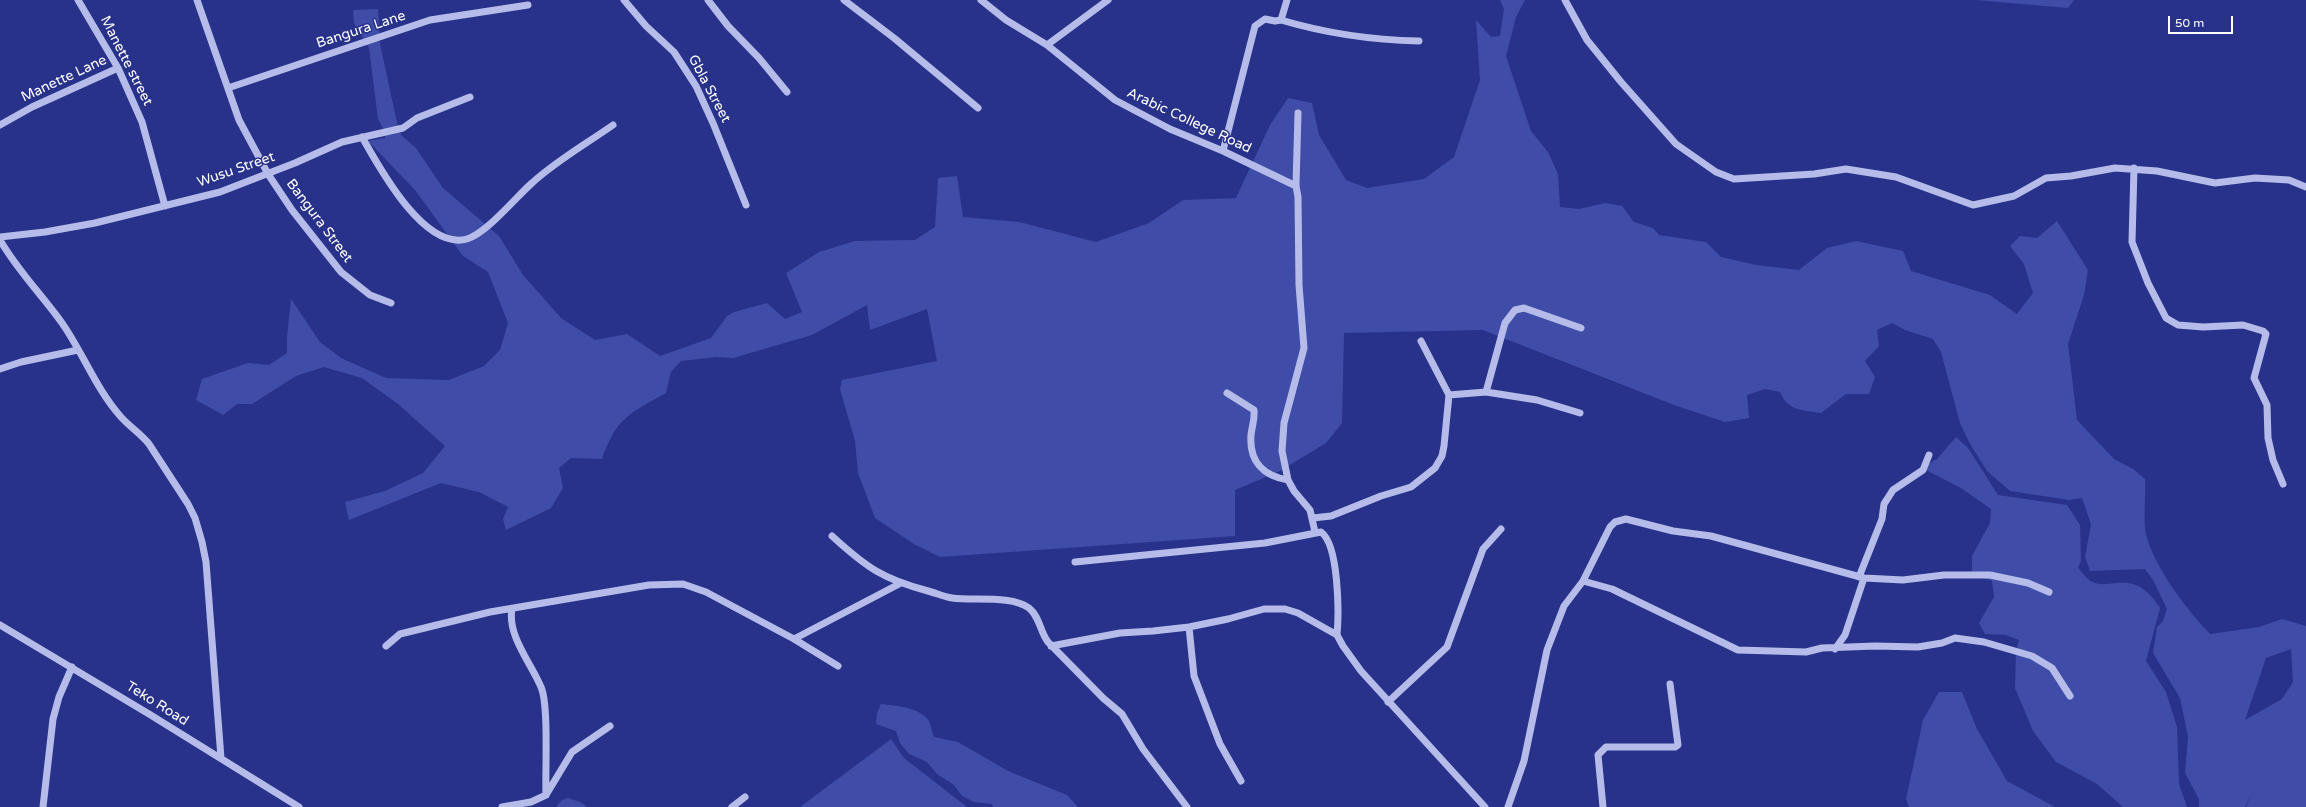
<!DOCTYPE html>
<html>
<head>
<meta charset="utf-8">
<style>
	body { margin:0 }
	#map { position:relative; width:2306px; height:807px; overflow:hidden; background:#28328a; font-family:"Varela Round",sans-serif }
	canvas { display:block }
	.scale { position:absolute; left:2168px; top:16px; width:65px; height:18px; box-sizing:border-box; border:2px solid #fff; border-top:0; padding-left:5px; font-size:12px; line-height:14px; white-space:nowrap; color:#fff; -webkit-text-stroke:3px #28328a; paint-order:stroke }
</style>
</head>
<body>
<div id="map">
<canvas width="2306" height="807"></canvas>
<div class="scale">50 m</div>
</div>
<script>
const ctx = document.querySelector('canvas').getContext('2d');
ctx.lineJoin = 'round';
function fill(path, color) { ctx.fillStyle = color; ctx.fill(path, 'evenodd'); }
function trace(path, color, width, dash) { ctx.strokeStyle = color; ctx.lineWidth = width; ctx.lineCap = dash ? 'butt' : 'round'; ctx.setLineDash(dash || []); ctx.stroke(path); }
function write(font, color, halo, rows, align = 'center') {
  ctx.font = font + ' "Varela Round",sans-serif'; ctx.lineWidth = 3; ctx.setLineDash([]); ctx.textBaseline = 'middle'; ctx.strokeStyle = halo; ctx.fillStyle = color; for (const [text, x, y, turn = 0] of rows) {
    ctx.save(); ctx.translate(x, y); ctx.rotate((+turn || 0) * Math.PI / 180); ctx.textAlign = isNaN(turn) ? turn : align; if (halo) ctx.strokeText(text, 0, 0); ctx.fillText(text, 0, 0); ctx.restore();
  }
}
fill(new Path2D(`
	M 1500,0 L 1525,0 L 1516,17 L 1506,56 L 1531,131 L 1548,152 L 1558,174 L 1560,207 L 1579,209 L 1605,203 L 1622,206 L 1634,222 L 1653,228 L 1659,235 L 1706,242 L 1721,257 L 1756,265 L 1799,270 L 1827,248 L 1856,241 L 1903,251 L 1911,271 L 1990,295 L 2017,314 L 2033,293 L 2024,264 L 2010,246 L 2020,236 L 2037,238 L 2057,221 L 2088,270 L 2084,295 L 2068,344 L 2077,420 L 2114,459 L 2133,469 L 2145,479 C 2146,495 2143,520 2146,534 C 2154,567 2187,610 2210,634 L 2259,627 L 2282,619 L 2306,626 L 2306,807 L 2246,807 L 2252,792 L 2245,807 L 2199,807 L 2199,799 L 2185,773 L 2188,737 L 2180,698 L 2153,653 L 2157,627 L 2163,621 L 2167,609 L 2153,580 L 2145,569 L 2090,571 L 2085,557 L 2091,524 L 2082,498 L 2069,500 L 2010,491 L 1987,471 L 1969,442 L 1960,423 L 1941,352 L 1933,339 L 1905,330 L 1892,323 L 1877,330 L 1879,346 L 1865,361 L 1875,377 L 1869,394 L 1846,394 L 1821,413 C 1802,410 1788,411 1780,392 L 1765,389 L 1747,395 L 1749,418 L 1725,422 L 1674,405 L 1483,330 L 1344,333 L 1342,423 L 1326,443 L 1280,471 L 1235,490 L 1235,536 L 940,557 L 914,544 L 875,518 L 858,473 L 855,441 L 840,389 L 842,380 L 937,361 L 927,309 L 870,330 L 867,305 L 812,335 L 733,358 L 716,357 L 681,361 L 671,372 L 666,393 C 630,413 616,418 602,459 L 571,458 L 559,468 L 563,488 L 551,508 L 506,530 L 503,519 L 508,507 L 479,492 L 441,483 L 349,520 L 345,502 L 385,491 L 423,473 L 445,446 L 398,404 L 362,378 L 324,367 L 296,376 L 252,404 L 237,404 L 223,415 L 196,400 L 202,379 L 248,363 L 269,365 L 287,353 L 287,337 L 291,299 L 320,342 L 341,358 L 386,378 L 449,380 L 484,366 L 500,350 L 508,323 L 488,272 L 463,256 L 415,190 L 368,141 L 385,138 L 385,132 L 378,119 L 369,48 L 354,23 L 353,10 L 378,9 L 380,44 L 398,127 L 401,135 L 416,148 L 443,188 L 499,236 L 523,275 L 561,318 L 595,340 L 627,334 L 660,356 L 711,338 L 727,316 L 734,312 L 767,303 L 785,319 L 802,312 L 786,273 L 819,252 L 855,241 L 915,240 L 935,227 L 938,178 L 957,176 L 963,217 L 1019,222 L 1096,242 L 1149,223 L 1183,200 L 1236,198 L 1270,125 L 1288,98 L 1312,103 L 1319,135 L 1346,180 L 1367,188 L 1424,179 L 1454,157 L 1480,80 L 1476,20 L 1491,37 L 1500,36 L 1504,9 ZM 2291,649 L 2293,682 L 2282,699 L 2245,720 L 2266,658 Z
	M 1976,0 L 2074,0 L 2068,8 Z
	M 1956,437 L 1968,448 L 1998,495 L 2067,505 L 2080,525 L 2081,561 L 2078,567 C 2097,596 2108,578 2133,584 C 2145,587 2154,599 2160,608 L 2146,661 L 2166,692 L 2177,727 L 2179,784 L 2187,807 L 2123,807 L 2097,784 L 2056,762 L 2033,731 L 2015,688 L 2016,651 L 2019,640 L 2006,635 L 1985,634 L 1979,623 L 1994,597 L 1992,581 L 1977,576 L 1972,572 L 1972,556 L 1990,523 L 1991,509 L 1961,488 L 1922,468 L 1937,459 Z
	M 1939,692 L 1962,692 L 1977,729 L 2007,781 L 2055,807 L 1909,807 L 1906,799 L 1923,720 Z
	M 881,704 C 896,706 920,707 929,721 C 931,726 932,732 934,737 L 958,742 L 1008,771 L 1067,795 L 1078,807 L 993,807 L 992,804 L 974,802 L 962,796 L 954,785 L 937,774 L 927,762 L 909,754 L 900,743 L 896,731 L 876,724 L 877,713 Z
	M 891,739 L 904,758 L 967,807 L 800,807 Z
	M 568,798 L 580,802 L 587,807 L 556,807 L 562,800 Z`), '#3f4da8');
trace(new Path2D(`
	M 78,0 L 118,68 L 142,122 L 165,206
	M 197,0 L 239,120 L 268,174 L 292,210 L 341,272 L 370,295 L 391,303
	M 624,0 L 646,26 L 674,52 L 696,86 L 713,123 L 746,205
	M 708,0 L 728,26 L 759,58 L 787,92
	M 844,0 L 894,38 L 978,108
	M 981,0 L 1006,20 L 1047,45 L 1115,100 L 1170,129 L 1223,151 L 1296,186
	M 1565,0 L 1587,40 L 1621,82 L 1676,144 L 1716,172 L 1734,179 L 1814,174 L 1846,169 L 1896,177 L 1973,205 L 2014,196 L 2046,178 L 2071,176 L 2115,168 L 2157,171 L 2215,183 L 2255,178 L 2289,180 L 2306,187
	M 1281,20 C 1328,34 1370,40 1419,41
	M 1047,45 L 1108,0
	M 228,88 L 430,20 L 528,5
	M 1298,113 L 1296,186 L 1298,197 L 1299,285 L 1304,348 L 1284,423 L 1282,451 L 1288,480 L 1294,491 L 1310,510 L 1315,532
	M 0,125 L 32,107 L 118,68
	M 362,137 C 379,167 424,251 467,239 C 487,233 516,197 532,183 C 556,161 586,144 613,125
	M 1223,151 L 1255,26 L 1265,19 L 1275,21 L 1281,20 L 1287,0
	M 2134,168 L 2132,242 L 2148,283 L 2166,318 L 2178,325 L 2203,327 L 2243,325 L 2263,331 L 2266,334 L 2254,378 L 2267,405 L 2268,438 L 2273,460 L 2283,484
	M 0,237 L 45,232 L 95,223 L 220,192 L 295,163 L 342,142 L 403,128 L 417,118 L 470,97
	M 0,240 C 17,270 42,295 62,323 C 83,353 96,389 121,417 C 130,427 141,434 149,444 L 188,504 L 195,518 L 202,542 L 206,562 L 221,758
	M 0,369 L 21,362 L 78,350
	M 1486,392 L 1505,323 L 1515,310 L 1524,308 L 1581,328
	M 1227,393 L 1254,410 C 1255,419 1252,426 1251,435 C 1249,461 1263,476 1288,480
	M 1449,395 L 1486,392 L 1537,400 L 1580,413
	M 1313,518 L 1331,516 L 1381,496 L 1411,487 L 1435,468 L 1442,456 L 1444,446 L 1449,395 L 1421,341
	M 832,536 C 867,568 883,579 928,591 C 936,593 944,597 952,598 C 973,601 1012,595 1029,608 C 1040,617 1040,632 1048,642 L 1103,698 L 1122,714 L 1143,749 L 1187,807
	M 1075,562 L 1265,543 L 1321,532 C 1339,545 1339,613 1337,635
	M 1859,577 L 1882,519 L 1884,504 L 1893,490 L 1923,470 L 1929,455
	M 1583,581 L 1610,527 L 1615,522 L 1626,519 L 1673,531 L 1711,536 L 1864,578 L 1903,580 L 1944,575 L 1990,575 L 2028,583 L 2049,592
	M 512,609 C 507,635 531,663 541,687 C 549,705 545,772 546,795
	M 0,625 L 149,714 L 299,807
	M 1189,627 L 1194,676 L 1220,744 L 1241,781
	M 794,639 L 901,583
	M 386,646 L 400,634 L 490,612 L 649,585 L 683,584 L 706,592 L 794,639 L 838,666
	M 1051,646 L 1120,633 L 1153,631 L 1189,627 L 1228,619 L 1264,609 L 1285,609 L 1298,613 L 1337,635 L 1343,646 L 1361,671 L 1485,807
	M 1835,649 L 1845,635 L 1864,578
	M 1388,702 L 1447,647 L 1483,549 L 1501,529
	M 43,807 L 53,719 L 59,697 L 72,667
	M 502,807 L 531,802 L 546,795 L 572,752 L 610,726
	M 732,807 L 745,797
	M 1508,807 L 1524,761 L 1547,650 L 1564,606 L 1583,581 L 1612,589 L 1738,650 L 1806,652 L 1822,648 L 1875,646 L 1918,647 L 1942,643 L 1955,638 L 1984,642 L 2032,656 L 2052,668 L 2070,696
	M 1603,807 L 1598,755 L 1606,747 L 1675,747 L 1678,745 L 1670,684`), '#b5bce9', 7);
write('14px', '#fff', '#28328a', [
	["Bangura Lane",361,30,-18],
	["Manette street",126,61,63],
	["Manette Lane",64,79,-25],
	["Gbla Street",709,89,62],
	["Arabic College Road",1189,121,25],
	["Wusu Street",236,170,-19],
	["Bangura Street",319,221,53],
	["Teko Road",157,704,32]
]);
</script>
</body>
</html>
